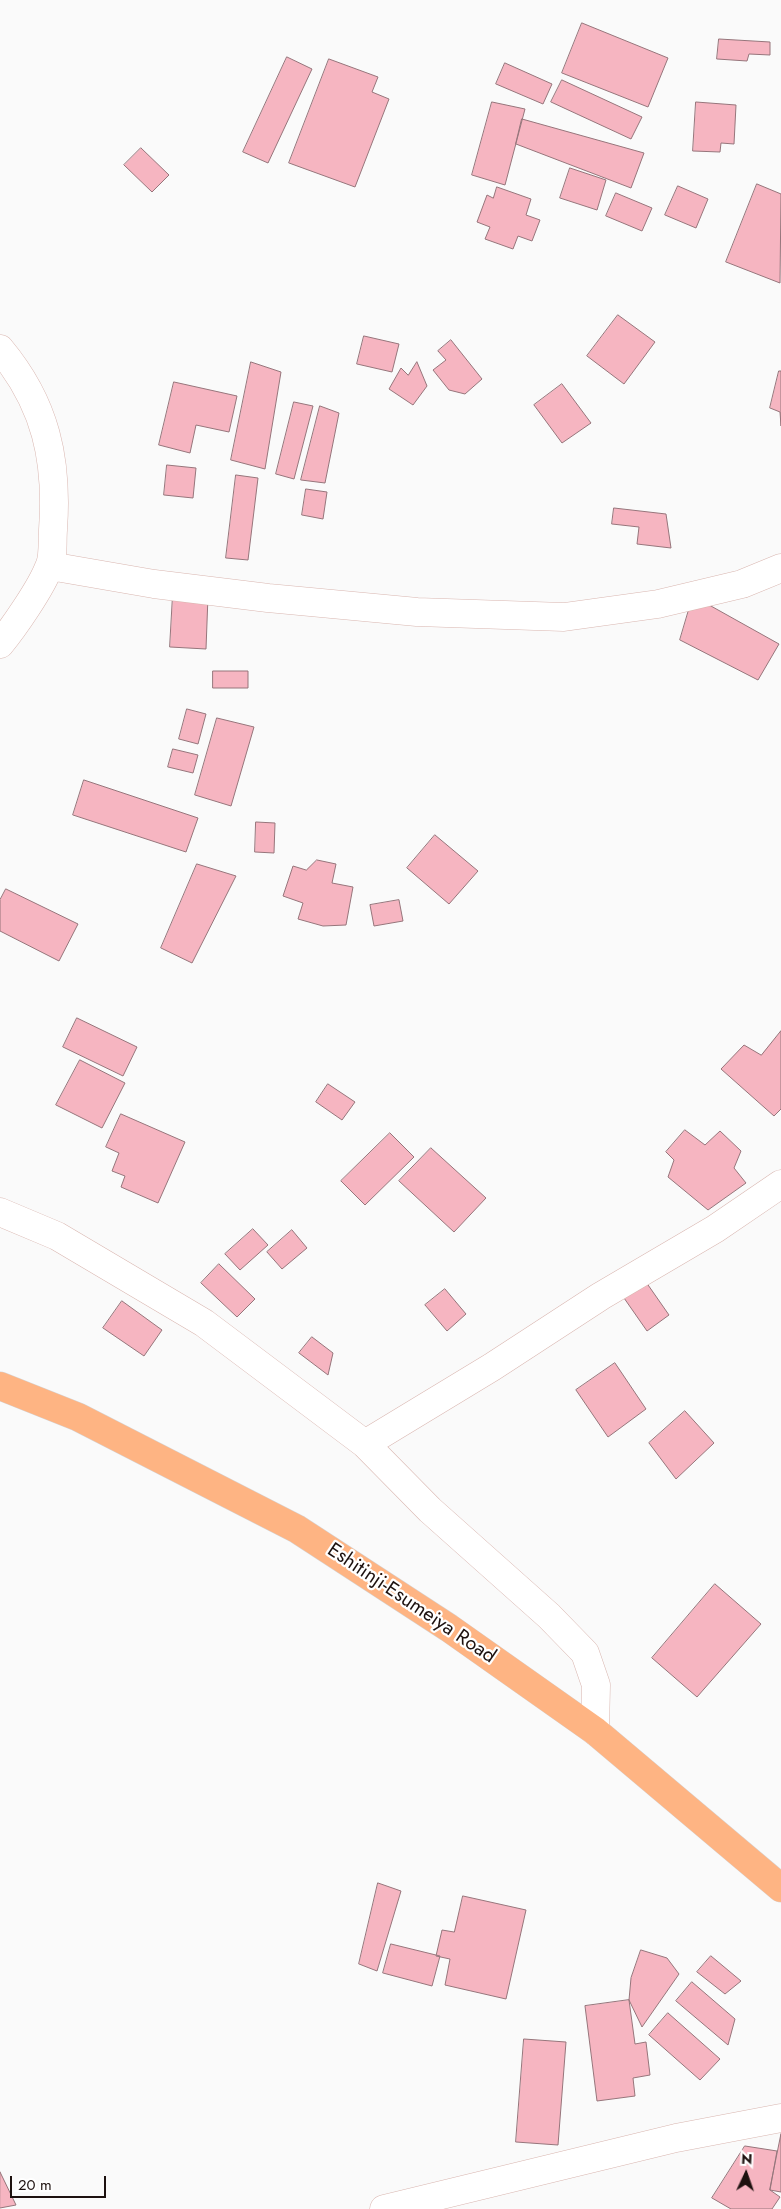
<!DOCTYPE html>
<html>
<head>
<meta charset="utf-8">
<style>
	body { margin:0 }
	#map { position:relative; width:781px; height:2209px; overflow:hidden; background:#fafafa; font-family:Jost,sans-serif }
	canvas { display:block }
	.north { position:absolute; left:721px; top:2149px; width:50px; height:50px; -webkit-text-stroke:4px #fff; paint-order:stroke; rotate:3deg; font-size:14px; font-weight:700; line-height:20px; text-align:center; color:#1d110f }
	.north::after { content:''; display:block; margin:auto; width:18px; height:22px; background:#1d110f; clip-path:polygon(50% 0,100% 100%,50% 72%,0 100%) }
	.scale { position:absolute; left:10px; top:2176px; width:96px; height:22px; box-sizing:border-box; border:2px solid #1d110f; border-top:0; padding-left:6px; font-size:15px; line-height:18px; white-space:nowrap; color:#1d110f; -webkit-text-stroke:4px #fff; paint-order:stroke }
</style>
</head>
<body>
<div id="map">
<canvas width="781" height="2209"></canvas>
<div class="north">N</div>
<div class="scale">20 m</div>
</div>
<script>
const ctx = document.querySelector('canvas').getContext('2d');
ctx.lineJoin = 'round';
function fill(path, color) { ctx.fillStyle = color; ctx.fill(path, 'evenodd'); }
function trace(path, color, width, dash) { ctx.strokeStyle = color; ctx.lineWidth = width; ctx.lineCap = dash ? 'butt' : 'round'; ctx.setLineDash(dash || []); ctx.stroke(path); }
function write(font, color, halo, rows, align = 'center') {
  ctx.font = font + ' Jost,sans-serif'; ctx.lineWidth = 4.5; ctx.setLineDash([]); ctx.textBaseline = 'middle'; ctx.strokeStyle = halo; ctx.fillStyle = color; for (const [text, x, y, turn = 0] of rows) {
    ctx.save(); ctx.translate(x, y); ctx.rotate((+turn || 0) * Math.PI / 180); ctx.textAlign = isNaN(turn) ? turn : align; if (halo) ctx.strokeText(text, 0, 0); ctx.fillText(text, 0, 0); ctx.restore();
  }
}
const building = new Path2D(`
	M 582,23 L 668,58 L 648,107 L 562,73 Z
	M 719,39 L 770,42 L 770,55 L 749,54 L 747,61 L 717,59 Z
	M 287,57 L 312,69 L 268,163 L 243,152 Z
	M 329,59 L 378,77 L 372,92 L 389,99 L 355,187 L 289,163 Z
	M 505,63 L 552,84 L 543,104 L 496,84 Z
	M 562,80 L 642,117 L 631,139 L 551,102 Z
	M 492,102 L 525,109 L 505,185 L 472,175 Z
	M 696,102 L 736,105 L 734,144 L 721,143 L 720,152 L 693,151 Z
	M 522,119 L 644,153 L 631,188 L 516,144 Z
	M 141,148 L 169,175 L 152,192 L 124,165 Z
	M 570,168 L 606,180 L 597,210 L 560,198 Z
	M 757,184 L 781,194 L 780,283 L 726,262 Z
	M 678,186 L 708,199 L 696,228 L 665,215 Z
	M 497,187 L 531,199 L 526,215 L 540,220 L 532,241 L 518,236 L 513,249 L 485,239 L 490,227 L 477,222 L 487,195 L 493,198 Z
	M 616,193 L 652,208 L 642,231 L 606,216 Z
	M 618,315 L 655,342 L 624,384 L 587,356 Z
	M 364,336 L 399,344 L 392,372 L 357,364 Z
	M 451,340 L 482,379 L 465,394 L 449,390 L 433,370 L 446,360 L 438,351 Z
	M 251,362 L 281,372 L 265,469 L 231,460 Z
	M 417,362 L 427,386 L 413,405 L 389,389 L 401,368 L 408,375 Z
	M 779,371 L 781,371 L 781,426 L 780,412 L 770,408 Z
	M 174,382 L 237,396 L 229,432 L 196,425 L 190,453 L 159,445 Z
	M 562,384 L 591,423 L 562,443 L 534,405 Z
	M 294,402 L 313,406 L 294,479 L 276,474 Z
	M 320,406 L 339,413 L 325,483 L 301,480 Z
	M 167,465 L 196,468 L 193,498 L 164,495 Z
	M 236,475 L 258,478 L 248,560 L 226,558 Z
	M 306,489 L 327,492 L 323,519 L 302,515 Z
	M 614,508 L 666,514 L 671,548 L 637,544 L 639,527 L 612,524 Z
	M 173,594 L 208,596 L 206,649 L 170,647 Z
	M 693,596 L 779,644 L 758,680 L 680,640 Z
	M 213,671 L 248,671 L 248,688 L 213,688 Z
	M 187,709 L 206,714 L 198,744 L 179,739 Z
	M 217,718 L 254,727 L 231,806 L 195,795 Z
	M 173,749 L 198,755 L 193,773 L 168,767 Z
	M 84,780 L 198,818 L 186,852 L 73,815 Z
	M 256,822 L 275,823 L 274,853 L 255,852 Z
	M 435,835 L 478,871 L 449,904 L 407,868 Z
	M 317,860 L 336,864 L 332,883 L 353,887 L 346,925 L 323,926 L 298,919 L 303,903 L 283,896 L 293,866 L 306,870 Z
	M 197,864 L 236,876 L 192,963 L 161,948 Z
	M 6,889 L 78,924 L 59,961 L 0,931 L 0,900 Z
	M 399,900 L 403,921 L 374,926 L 370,905 Z
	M 77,1018 L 137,1047 L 123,1076 L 63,1047 Z
	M 781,1031 L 781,1109 L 774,1116 L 721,1069 L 744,1045 L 761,1055 Z
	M 80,1060 L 125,1083 L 102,1128 L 56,1105 Z
	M 328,1084 L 355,1102 L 342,1120 L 316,1102 Z
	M 121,1114 L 185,1142 L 158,1203 L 121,1187 L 125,1176 L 112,1171 L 119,1153 L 106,1147 Z
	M 685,1130 L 705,1145 L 720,1131 L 741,1151 L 734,1168 L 746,1183 L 708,1210 L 668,1177 L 674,1160 L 666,1152 Z
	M 390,1133 L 414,1157 L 365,1205 L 341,1181 Z
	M 431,1148 L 486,1198 L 454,1232 L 399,1181 Z
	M 253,1229 L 268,1245 L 240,1270 L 225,1254 Z
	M 292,1230 L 307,1248 L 282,1269 L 267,1252 Z
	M 219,1264 L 255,1299 L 237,1317 L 201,1283 Z
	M 646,1282 L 669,1315 L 647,1331 L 624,1298 Z
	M 445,1289 L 466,1314 L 447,1331 L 425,1305 Z
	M 122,1301 L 162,1330 L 144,1356 L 103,1328 Z
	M 312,1337 L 333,1353 L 328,1375 L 299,1353 Z
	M 615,1363 L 646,1409 L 608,1437 L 576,1390 Z
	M 685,1411 L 714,1443 L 676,1479 L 649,1443 Z
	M 715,1584 L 761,1624 L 697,1697 L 652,1658 Z
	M 378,1883 L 401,1891 L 377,1971 L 359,1964 Z
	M 463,1896 L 526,1910 L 506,1999 L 445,1985 L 450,1959 L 436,1956 L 442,1930 L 454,1932 Z
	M 391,1944 L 440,1956 L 432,1986 L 383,1973 Z
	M 641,1950 L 667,1958 L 679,1974 L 642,2027 L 629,2000 L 631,1978 Z
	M 711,1956 L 741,1981 L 725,1994 L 697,1972 Z
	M 692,1982 L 735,2019 L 728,2045 L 676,2001 Z
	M 629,2000 L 635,2044 L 646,2042 L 650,2075 L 633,2078 L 635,2096 L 597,2101 L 585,2006 Z
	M 668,2013 L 720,2059 L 700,2080 L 649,2035 Z
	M 524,2039 L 566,2042 L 558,2145 L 516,2142 Z
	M 781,2134 L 781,2192 L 770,2190 Z
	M 745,2146 L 777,2151 L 770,2190 L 780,2197 L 772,2209 L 731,2209 L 712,2198 Z
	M 0,2172 L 16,2205 L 0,2208 Z`);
fill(building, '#f6b5c1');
trace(building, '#96757b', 1);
const minor = new Path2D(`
	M 0,349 C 46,404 58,460 53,530 C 52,541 54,557 49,567 C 41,588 14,627 0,644
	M 50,566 L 154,584 L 268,598 L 417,612 L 564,617 L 658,604 L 742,584 L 781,568
	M 0,1212 L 57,1236 L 204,1323 L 365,1444 L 430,1510 L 549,1616 L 585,1653 L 596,1685 L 595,1731
	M 365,1444 L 492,1367 L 601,1296 L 715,1229 L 781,1184
	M 384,2209 L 676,2138 L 781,2118`);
const highway = new Path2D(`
	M 0,1386 L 78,1417 L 297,1529 L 449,1628 L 595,1731 L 781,1888`);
trace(minor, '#d9b6b0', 29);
trace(highway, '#d6d4d4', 29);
trace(minor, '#fff', 28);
trace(highway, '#feb483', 28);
write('20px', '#1d110f', '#fff', [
	["Eshitinji-Esumeiya Road",411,1604,34]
]);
</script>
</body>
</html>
